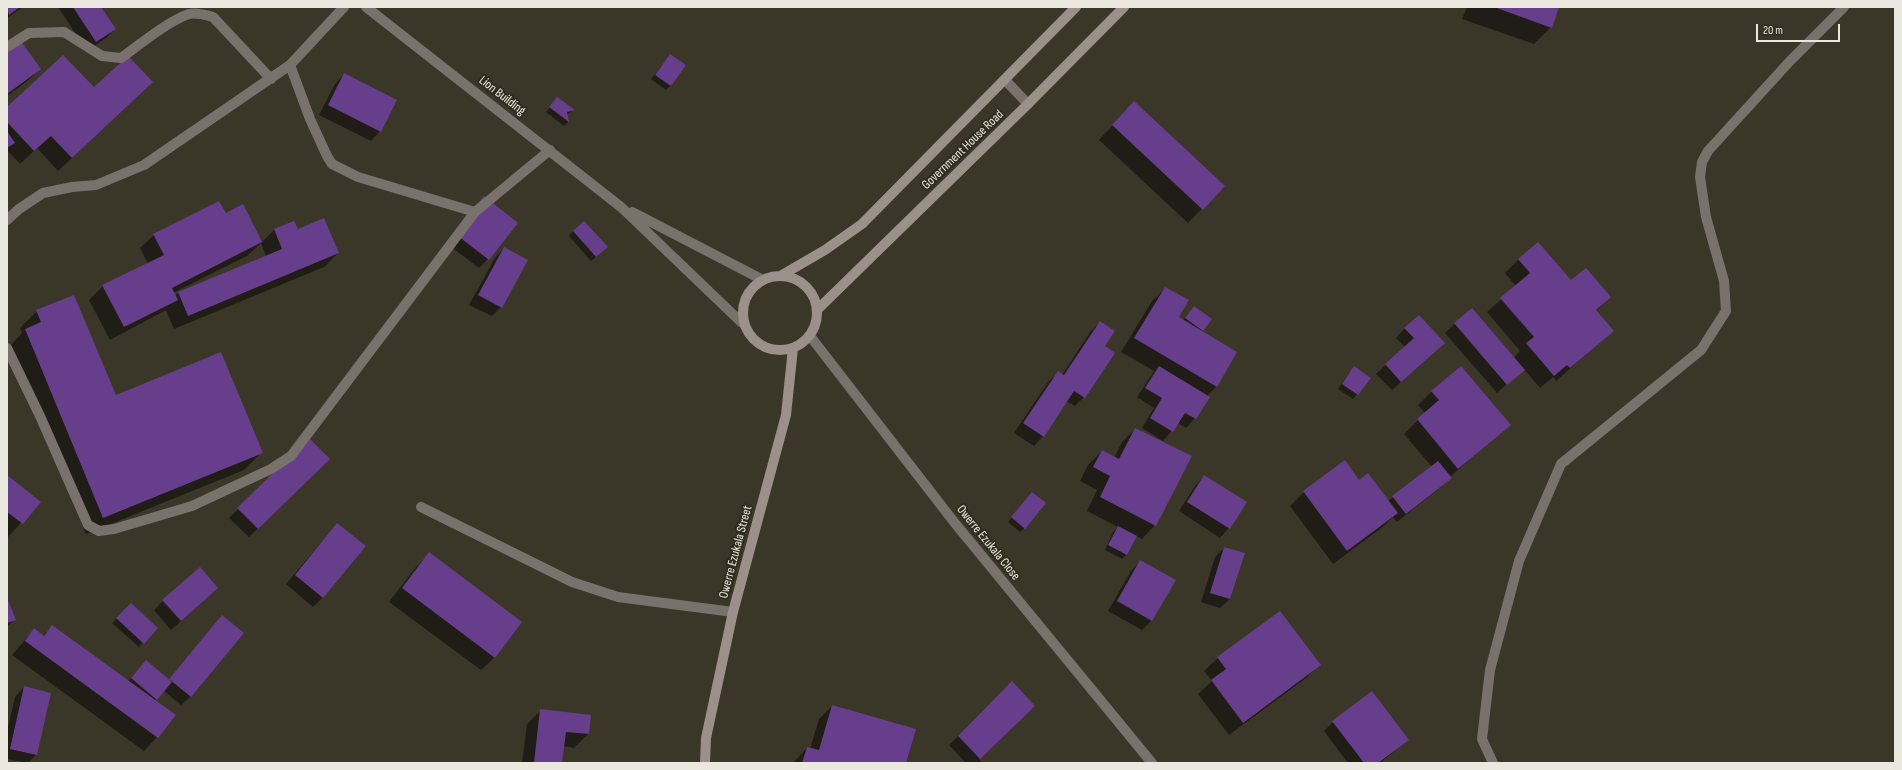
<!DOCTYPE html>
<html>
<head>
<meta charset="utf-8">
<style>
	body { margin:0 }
	#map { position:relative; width:1902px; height:770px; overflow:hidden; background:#3a3729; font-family:"Sofia Sans Condensed",sans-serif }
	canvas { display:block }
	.frame { position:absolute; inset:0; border:8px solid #eae8df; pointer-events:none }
	.scale { position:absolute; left:1756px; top:24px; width:84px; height:18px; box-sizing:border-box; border:2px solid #eae8df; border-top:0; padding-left:5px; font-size:12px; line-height:14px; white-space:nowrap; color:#eae8df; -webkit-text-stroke:3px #302d1f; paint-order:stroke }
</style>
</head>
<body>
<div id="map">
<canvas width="1902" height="770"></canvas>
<div class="frame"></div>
<div class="scale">20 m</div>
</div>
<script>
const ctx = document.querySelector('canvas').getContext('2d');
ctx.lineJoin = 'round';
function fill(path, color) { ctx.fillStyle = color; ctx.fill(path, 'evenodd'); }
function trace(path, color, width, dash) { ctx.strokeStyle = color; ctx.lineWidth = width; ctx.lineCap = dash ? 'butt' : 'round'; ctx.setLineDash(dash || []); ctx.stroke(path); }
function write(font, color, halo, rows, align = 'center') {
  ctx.font = font + ' "Sofia Sans Condensed",sans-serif'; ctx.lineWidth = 4; ctx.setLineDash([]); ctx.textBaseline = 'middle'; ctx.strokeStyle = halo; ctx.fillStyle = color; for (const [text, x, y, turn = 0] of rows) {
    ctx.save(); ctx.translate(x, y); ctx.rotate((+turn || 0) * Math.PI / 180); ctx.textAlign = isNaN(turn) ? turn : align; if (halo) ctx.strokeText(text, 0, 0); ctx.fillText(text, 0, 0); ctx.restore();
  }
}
fill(new Path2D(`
	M 7,7 L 23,7 L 7,18 Z
	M 58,7 L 100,7 L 115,29 L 106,38 L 87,51 Z
	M 1467,7 L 1558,7 L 1551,27 L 1534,44 L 1462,19 Z
	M 7,51 L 40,69 L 26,82 L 7,96 Z
	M 670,55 L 671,85 L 666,90 L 651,79 Z
	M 344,74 L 380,131 L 371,141 L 319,115 L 335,84 Z
	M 138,96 L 58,171 L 37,148 L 20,164 L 7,150 L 7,108 Z
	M 553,103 L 573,110 L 567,115 L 568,122 L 564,126 L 546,112 Z
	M 1121,116 L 1224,186 L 1188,223 L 1099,140 Z
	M 484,197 L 488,259 L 479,268 L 446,243 Z
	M 242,206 L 261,243 L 274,230 L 298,230 L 338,253 L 324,267 L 174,329 L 166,310 L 110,340 L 89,300 L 103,286 L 148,264 L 140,248 L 154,235 L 225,214 ZM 261,243 L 266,256 L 178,293 L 175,296 L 173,293 L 247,256 Z
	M 573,231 L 602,252 L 591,261 L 569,236 Z
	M 504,248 L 501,307 L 492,316 L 469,305 L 495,258 Z
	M 1519,259 L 1610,297 L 1596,311 L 1613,331 L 1556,381 L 1553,377 L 1540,388 L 1524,369 L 1497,393 L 1445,333 L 1471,309 L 1513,358 L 1520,351 L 1487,312 L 1516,286 L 1505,273 Z
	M 1166,288 L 1178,318 L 1182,321 L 1194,307 L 1203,330 L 1201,332 L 1236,352 L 1216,387 L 1207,396 L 1195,418 L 1186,428 L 1178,423 L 1163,441 L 1142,428 L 1154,408 L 1137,397 L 1154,371 L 1121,352 L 1152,301 Z
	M 37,311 L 116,396 L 261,453 L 244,470 L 86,534 L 9,347 L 22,333 L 20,328 Z
	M 1100,322 L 1104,347 L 1084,397 L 1075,406 L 1066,401 L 1043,436 L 1034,446 L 1014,433 L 1049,381 L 1058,372 L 1062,375 L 1091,331 Z
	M 1405,328 L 1434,352 L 1392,390 L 1376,374 L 1405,347 L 1396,338 Z
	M 1350,372 L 1370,378 L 1353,399 L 1338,389 Z
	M 1432,391 L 1509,425 L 1450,477 L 1441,487 L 1397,522 L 1393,517 L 1384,526 L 1333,564 L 1290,506 L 1304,492 L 1345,462 L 1359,481 L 1388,501 L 1432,467 L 1404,434 L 1425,413 L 1418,405 Z
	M 1135,429 L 1155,525 L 1142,539 L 1136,536 L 1127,554 L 1122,559 L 1105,550 L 1113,532 L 1118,527 L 1087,511 L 1097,490 L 1080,481 L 1088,465 L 1102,451 L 1114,458 L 1122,442 Z
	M 309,439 L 329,459 L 249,537 L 229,518 Z
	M 1204,476 L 1229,528 L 1220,538 L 1179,511 L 1195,486 Z
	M 7,477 L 40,502 L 8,537 L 7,536 Z
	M 1028,498 L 1025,528 L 1020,532 L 1008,522 Z
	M 337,524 L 323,597 L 313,607 L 286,584 Z
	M 1224,548 L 1244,554 L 1230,599 L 1220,608 L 1201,602 L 1215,557 Z
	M 429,554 L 495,657 L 481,670 L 389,602 L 416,567 Z
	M 1140,561 L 1174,580 L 1151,621 L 1142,630 L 1108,611 L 1131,571 Z
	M 217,588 L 171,630 L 154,610 L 163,601 Z
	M 7,601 L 14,620 L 7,627 Z
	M 131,604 L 157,628 L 139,647 L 112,623 Z
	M 222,616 L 191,696 L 181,705 L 164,691 L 155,701 L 157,737 L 144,751 L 12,655 L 34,630 L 43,636 L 52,626 L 128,681 L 142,666 L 168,680 Z
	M 1218,658 L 1319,665 L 1306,678 L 1229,735 L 1198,694 L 1212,681 L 1204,671 Z
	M 1012,683 L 1033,706 L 979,759 L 982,763 L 966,763 L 949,745 Z
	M 24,687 L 50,694 L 36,755 L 28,763 L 7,759 L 7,732 L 15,697 Z
	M 832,706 L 905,763 L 793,763 L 807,748 L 810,749 L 819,719 Z
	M 541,710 L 590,716 L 588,734 L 574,748 L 563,746 L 561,763 L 522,763 L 527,724 Z
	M 1333,722 L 1408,740 L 1380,763 L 1348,763 L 1324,731 Z`), '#0007');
fill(new Path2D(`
	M 7,7 L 20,7 L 9,15 Z
	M 73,7 L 101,7 L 116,29 L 96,42 Z
	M 1494,7 L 1559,7 L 1552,28 Z
	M 20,40 L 41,69 L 7,94 L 7,50 Z
	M 670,54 L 686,65 L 671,86 L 655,75 Z
	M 63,55 L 94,87 L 128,56 L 153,82 L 72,158 L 51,136 L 34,151 L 7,122 L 7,107 Z
	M 344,73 L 397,100 L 381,132 L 328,105 Z
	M 557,97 L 575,110 L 567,112 L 569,122 L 549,107 Z
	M 1134,101 L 1225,186 L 1203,210 L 1112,125 Z
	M 7,131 L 15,143 L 7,148 Z
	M 484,196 L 518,223 L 489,260 L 454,233 Z
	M 219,201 L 226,213 L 243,204 L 262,242 L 172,288 L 178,300 L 124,327 L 102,285 L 164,255 L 153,234 Z
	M 324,218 L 339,253 L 188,316 L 178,292 L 282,249 L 274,229 L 294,221 L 298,229 Z
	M 584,221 L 608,247 L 596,257 L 573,231 Z
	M 1538,242 L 1571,280 L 1586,268 L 1611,297 L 1596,310 L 1614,331 L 1570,368 L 1567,365 L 1554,376 L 1526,343 L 1534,337 L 1500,298 L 1530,273 L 1518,259 Z
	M 504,247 L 528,260 L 502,308 L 478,295 Z
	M 1165,287 L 1189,300 L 1179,317 L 1237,352 L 1217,387 L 1134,338 Z
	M 74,295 L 116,395 L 221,352 L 263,453 L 103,518 L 25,329 L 41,322 L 36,310 Z
	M 1194,306 L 1212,319 L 1203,331 L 1185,318 Z
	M 1472,308 L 1525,370 L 1507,385 L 1454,323 Z
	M 1419,315 L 1445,343 L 1401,382 L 1385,364 L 1414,338 L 1404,328 Z
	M 1100,321 L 1115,331 L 1105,346 L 1115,353 L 1085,398 L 1074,391 L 1044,437 L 1023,423 L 1058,371 L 1064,375 Z
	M 1159,366 L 1210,397 L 1196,419 L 1185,413 L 1173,432 L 1150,418 L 1162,398 L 1145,388 Z
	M 1354,366 L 1371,378 L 1358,395 L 1342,384 Z
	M 1461,366 L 1511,425 L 1458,469 L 1417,419 L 1439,400 L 1431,391 Z
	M 1135,428 L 1192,456 L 1156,526 L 1100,497 L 1110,476 L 1093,467 L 1102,450 L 1119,459 Z
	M 309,438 L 330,459 L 258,529 L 237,508 Z
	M 1345,460 L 1359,480 L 1368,473 L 1398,513 L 1347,551 L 1303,491 Z
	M 1438,461 L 1452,478 L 1406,514 L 1392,496 Z
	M 7,475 L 41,502 L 23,524 L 7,512 Z
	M 1204,475 L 1247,502 L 1230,529 L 1187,502 Z
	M 1032,492 L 1046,503 L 1025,529 L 1011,517 Z
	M 337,523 L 366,546 L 323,598 L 295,575 Z
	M 1118,526 L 1137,536 L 1127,555 L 1108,545 Z
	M 1224,547 L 1245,553 L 1230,599 L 1210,593 Z
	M 429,552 L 522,622 L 495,658 L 402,588 Z
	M 1140,560 L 1176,580 L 1152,621 L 1117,601 Z
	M 200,567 L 218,588 L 181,621 L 162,600 Z
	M 7,598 L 16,620 L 7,623 Z
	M 131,603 L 158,628 L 144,644 L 116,618 Z
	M 1280,611 L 1321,665 L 1243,723 L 1211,680 L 1226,669 L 1217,657 Z
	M 222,615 L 244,633 L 191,697 L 169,679 Z
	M 52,625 L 176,715 L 158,738 L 25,641 L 34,628 L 44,636 Z
	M 146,660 L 172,682 L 157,700 L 131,678 Z
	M 1012,681 L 1035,706 L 980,759 L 958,736 Z
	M 24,686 L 51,693 L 37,755 L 10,749 Z
	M 1372,691 L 1409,740 L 1378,763 L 1364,763 L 1332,721 Z
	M 832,705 L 916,729 L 906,763 L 802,763 L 807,747 L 819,750 Z
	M 540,709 L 591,715 L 589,734 L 566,732 L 562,763 L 534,763 Z`), '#673e8c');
trace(new Path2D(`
	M 366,7 L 621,207 L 742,323
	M 7,47 L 29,33 L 64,32 L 102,56 L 121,58 C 139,45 168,21 189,14 C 197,12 205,15 213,17 L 271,79
	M 290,65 L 310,119 L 327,156 L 332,164 L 358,177 L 475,212
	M 632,212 L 761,279
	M 7,220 L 19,209 L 43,193 L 72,187 L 96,185 L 144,165 L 290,65 L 344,7
	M 7,348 L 40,416 L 88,525 L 99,531 L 114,529 L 192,506 L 271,469 L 291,456 L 475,212 L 550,150`), '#78716c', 10);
trace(new Path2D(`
	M 1005,80 L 1028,104
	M 810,336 L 954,522 L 1152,763
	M 421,507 L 572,582 L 618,597 L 733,612
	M 1493,763 L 1482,739 L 1490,670 L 1519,561 L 1561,464 L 1701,350 L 1726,311 L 1724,281 L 1706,217 L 1700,177 L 1702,162 L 1708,151 L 1790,61 L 1844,7`), '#78716c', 10);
trace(new Path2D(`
	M 782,275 L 825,250 L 862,224 L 1076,7
	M743 313a37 37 0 1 1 74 0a37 37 0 1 1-74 0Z
	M 817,310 L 1028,104 L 1124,7
	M 705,763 L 706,738 L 733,612 L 786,415 L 793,348`), '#9c908a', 10);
write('13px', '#eae8df', '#302d1f', [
	["Lion Building",502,96,38],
	["Government House Road",963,150,-44],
	["Owerre Ezukala Close",988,543,51],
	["Owerre Ezukala Street",736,552,-75]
]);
</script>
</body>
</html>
